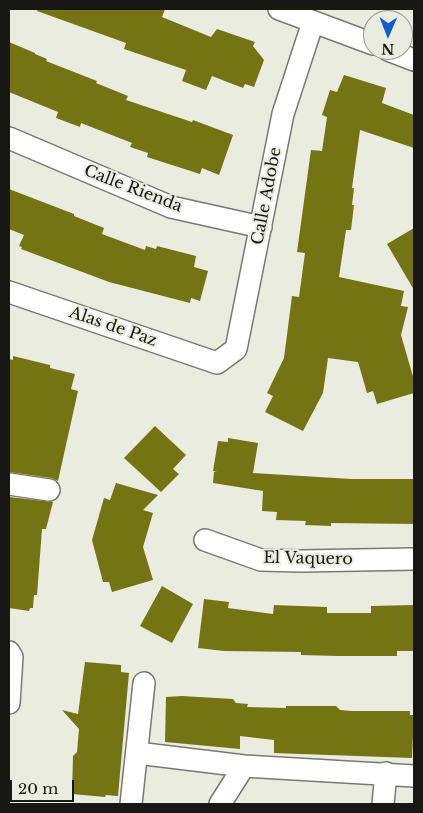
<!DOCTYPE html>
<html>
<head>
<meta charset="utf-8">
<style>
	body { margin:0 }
	#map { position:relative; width:423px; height:813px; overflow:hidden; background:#ebece0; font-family:"Libre Baskerville",serif }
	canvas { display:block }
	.frame { position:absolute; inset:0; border:10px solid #171713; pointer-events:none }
	.north { position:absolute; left:363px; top:10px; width:50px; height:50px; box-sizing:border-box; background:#ebece0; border:1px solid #96978e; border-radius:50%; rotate:181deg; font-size:14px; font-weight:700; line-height:20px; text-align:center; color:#171713 }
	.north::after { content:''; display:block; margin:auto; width:18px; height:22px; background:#125dc8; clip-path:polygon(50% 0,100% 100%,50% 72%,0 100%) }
	.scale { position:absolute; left:10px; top:780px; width:64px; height:22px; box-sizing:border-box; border:2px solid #171713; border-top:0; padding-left:6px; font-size:15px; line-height:18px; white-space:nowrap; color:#171713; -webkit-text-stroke:4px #ebece0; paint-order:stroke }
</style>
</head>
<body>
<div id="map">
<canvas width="423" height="813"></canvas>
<div class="frame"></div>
<div class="north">N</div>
<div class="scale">20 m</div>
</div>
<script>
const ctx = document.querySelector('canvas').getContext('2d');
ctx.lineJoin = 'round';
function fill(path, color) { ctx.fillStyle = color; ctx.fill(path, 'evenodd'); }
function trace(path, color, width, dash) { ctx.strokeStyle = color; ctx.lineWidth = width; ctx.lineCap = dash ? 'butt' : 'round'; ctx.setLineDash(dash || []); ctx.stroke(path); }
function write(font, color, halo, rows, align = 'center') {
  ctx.font = font + ' "Libre Baskerville",serif'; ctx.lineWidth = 4; ctx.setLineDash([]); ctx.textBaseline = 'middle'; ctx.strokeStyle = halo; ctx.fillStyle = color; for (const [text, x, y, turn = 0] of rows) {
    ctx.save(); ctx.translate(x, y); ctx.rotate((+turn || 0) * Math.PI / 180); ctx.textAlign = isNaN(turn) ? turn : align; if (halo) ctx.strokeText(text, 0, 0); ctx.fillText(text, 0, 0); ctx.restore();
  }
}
fill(new Path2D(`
	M 38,9 L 165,9 L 162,17 L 211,37 L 217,29 L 255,42 L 253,46 L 264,60 L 254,87 L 245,84 L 243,88 L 212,76 L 206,90 L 182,81 L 186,70 L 124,49 L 126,43 L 37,11 Z
	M 9,42 L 35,53 L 35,54 L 47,59 L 46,61 L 97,81 L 96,83 L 128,96 L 126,100 L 192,122 L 193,120 L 233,135 L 219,175 L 202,168 L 200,174 L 147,157 L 148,153 L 130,147 L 132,143 L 81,123 L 80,127 L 56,118 L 58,112 L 9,92 Z
	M 344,75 L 386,88 L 382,103 L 414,115 L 414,148 L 360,130 L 352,188 L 354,188 L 352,205 L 354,205 L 351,230 L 346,230 L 339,277 L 404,291 L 401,306 L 408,307 L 401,335 L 414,380 L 414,393 L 377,404 L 373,391 L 367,393 L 358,362 L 328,358 L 323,393 L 303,431 L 265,412 L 273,396 L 267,393 L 284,358 L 292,296 L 299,297 L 305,253 L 297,252 L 311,150 L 322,151 L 327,117 L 322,115 L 330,90 L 337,92 Z
	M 9,189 L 74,214 L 74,216 L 104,228 L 102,234 L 145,250 L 146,246 L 156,249 L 157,246 L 196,256 L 194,267 L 208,271 L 200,301 L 191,298 L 190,303 L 109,282 L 21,249 L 22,247 L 19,246 L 24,235 L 9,229 Z
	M 414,228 L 414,290 L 387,244 Z
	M 13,356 L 50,365 L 50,368 L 75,374 L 71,389 L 78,391 L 58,481 L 51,478 L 9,472 L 9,359 L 13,360 Z
	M 155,426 L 186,455 L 173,469 L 179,474 L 161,492 L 124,458 Z
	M 228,438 L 258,443 L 253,473 L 351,479 L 414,479 L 414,524 L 331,523 L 331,526 L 305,525 L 306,521 L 276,520 L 277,512 L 262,511 L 263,491 L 213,483 L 214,472 L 217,472 L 213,471 L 218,441 L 228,442 Z
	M 116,483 L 158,495 L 143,510 L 153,513 L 143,547 L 153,580 L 112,592 L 109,582 L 103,582 L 92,540 L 104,498 L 110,500 Z
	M 9,497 L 53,502 L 46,529 L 42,529 L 37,595 L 34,595 L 33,608 L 30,608 L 29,611 L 9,608 Z
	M 162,586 L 193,604 L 172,643 L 140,626 Z
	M 204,599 L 229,602 L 228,608 L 273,614 L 274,605 L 327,607 L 327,613 L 371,613 L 371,606 L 414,605 L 414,651 L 397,651 L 397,656 L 337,656 L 301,655 L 301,652 L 224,651 L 198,648 Z
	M 85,662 L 121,665 L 121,672 L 129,673 L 118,796 L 106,795 L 105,797 L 72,794 L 73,756 L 77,752 L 79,729 L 62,710 L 78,714 Z
	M 182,696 L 233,699 L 236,703 L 248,704 L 247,707 L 286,708 L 286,706 L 336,706 L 340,710 L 352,711 L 410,711 L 410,715 L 414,715 L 412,758 L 274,753 L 274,740 L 240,736 L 240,749 L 165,742 L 166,697 Z`), '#747415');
const minor = new Path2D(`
	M 279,9 L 373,44
	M 388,50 L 414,60
	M 9,138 L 171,207 L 261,227
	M 9,292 L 217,363 L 236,349 L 283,114 L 313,22
	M 9,484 L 49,490
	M 205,540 L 261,560 L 301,561 L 414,559
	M 9,652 L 12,657 L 9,703
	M 137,753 L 244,766 L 414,776
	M 131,804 L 144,683
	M 220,804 L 244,766
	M 383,804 L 386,773`);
trace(minor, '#797a6f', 24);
trace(minor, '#fff', 21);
write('16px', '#171713', '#ebece0', [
	["Calle Rienda",133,189,21],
	["Calle Adobe",267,196,-79],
	["Alas de Paz",113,327,19],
	["El Vaquero",308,559,1]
]);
</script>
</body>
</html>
